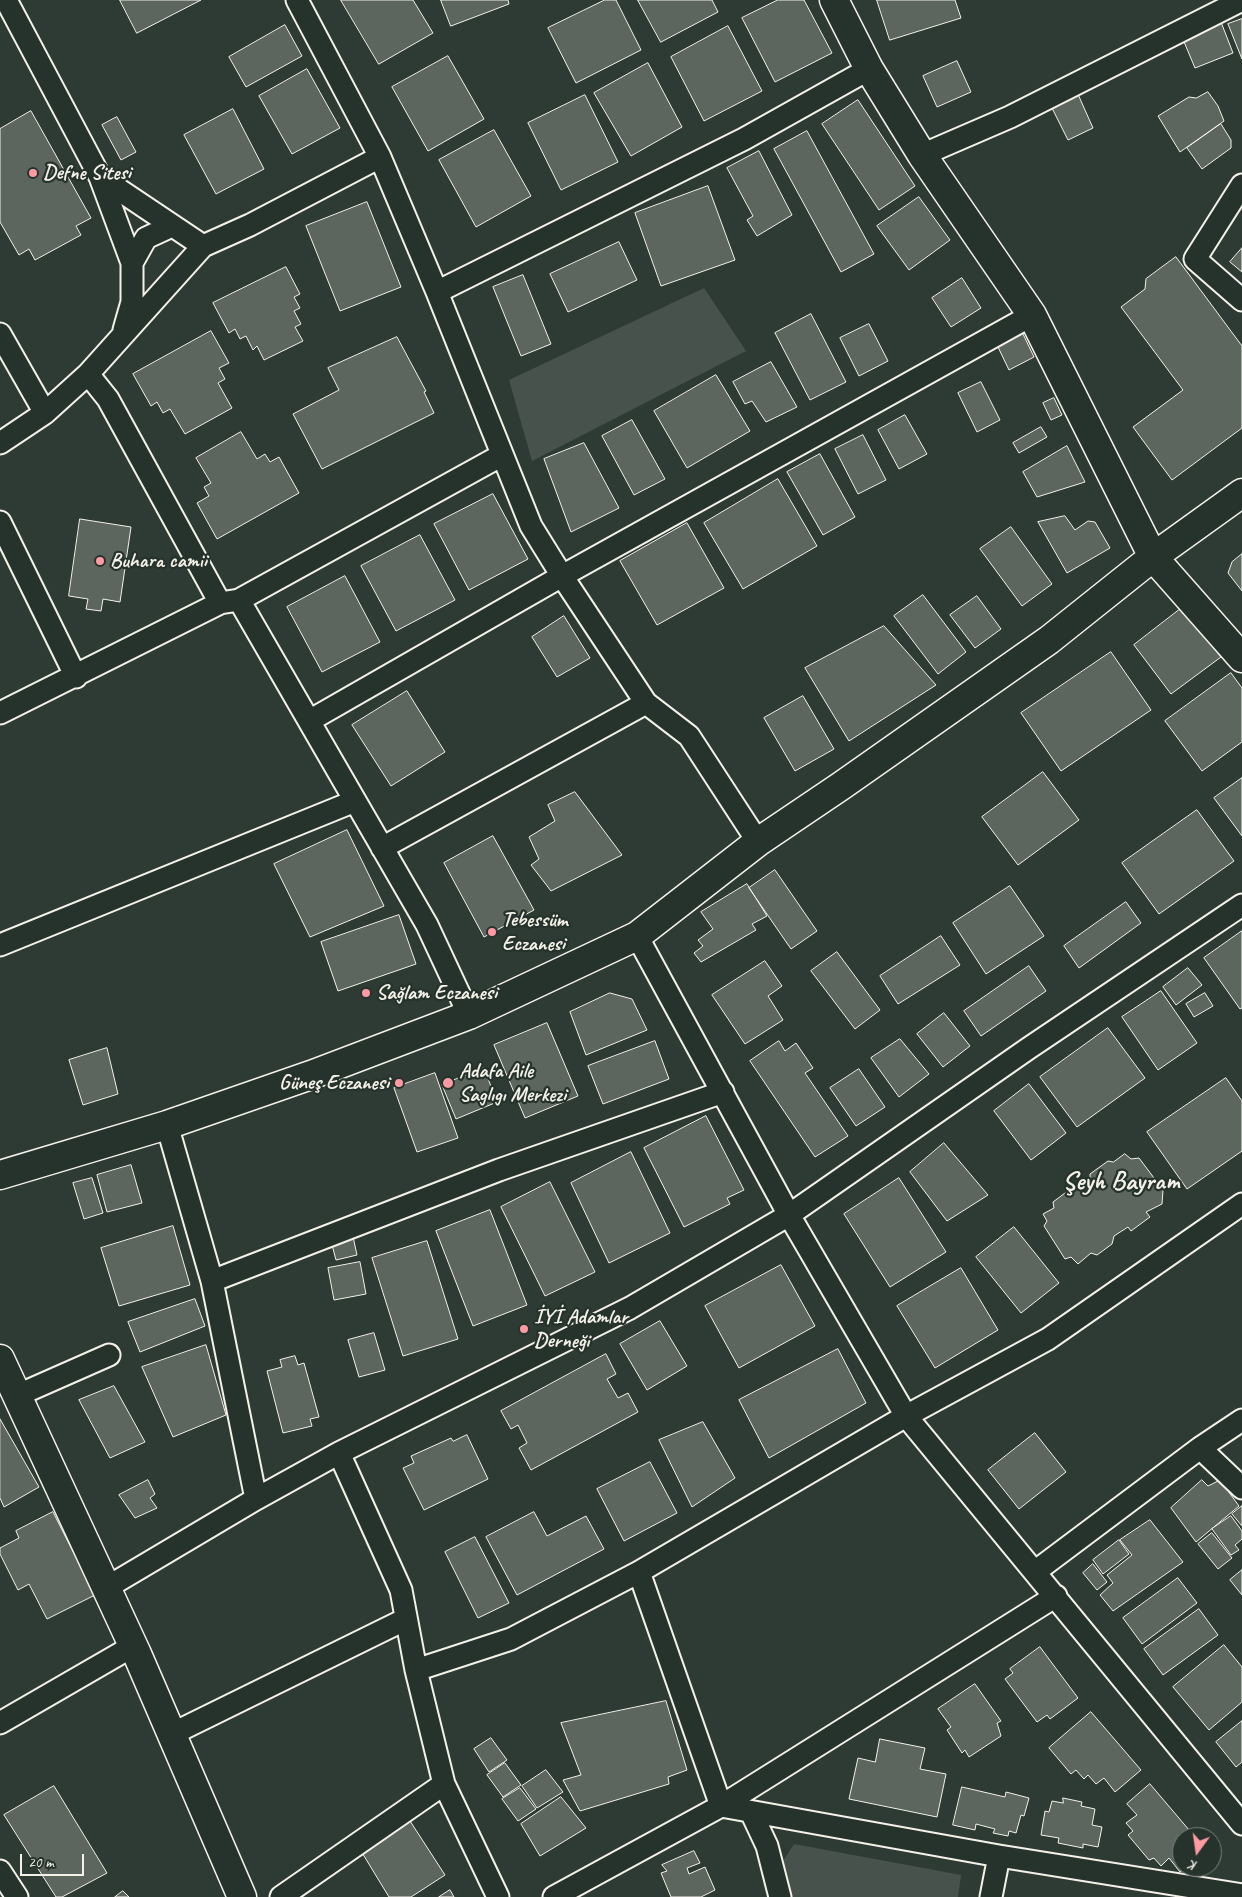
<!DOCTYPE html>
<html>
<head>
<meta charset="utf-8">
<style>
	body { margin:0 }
	#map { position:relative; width:1242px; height:1897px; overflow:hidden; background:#2e3b34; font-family:Caveat,sans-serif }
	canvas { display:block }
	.north { position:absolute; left:1172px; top:1827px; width:50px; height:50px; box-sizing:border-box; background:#26332d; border:1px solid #787f78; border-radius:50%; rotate:194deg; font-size:14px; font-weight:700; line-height:20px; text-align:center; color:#f4f1e8 }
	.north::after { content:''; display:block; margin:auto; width:18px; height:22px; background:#ff9aa2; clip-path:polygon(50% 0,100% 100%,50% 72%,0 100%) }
	.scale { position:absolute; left:20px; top:1854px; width:64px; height:22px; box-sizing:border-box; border:2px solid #f4f1e8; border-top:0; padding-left:6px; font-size:15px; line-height:18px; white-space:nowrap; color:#f4f1e8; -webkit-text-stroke:4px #26332d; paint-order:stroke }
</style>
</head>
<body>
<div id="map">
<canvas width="1242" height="1897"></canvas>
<div class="north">K</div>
<div class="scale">20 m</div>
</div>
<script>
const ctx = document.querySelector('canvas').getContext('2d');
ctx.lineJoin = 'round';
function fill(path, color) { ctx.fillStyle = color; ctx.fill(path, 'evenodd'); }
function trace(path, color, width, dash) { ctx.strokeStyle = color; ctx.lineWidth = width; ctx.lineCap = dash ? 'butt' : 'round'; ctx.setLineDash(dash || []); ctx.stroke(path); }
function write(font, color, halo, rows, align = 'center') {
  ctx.font = font + ' Caveat,sans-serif'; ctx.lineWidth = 4.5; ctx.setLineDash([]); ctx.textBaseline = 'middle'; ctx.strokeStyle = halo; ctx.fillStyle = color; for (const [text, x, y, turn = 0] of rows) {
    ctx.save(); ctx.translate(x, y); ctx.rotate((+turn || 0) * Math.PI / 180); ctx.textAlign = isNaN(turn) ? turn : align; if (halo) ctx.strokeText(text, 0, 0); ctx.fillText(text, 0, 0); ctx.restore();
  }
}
fill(new Path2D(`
	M 704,288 L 746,351 L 532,461 L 509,380 Z
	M 794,1844 L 961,1875 L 958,1897 L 789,1897 L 779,1867 Z`), '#48524c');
const building = new Path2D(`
	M 120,0 L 201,0 L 137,33 Z
	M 341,0 L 413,0 L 433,33 L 379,64 Z
	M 441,0 L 508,0 L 509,4 L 451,26 Z
	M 605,0 L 616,0 L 641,50 L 576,83 L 548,28 Z
	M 638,0 L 712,0 L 718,12 L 661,42 Z
	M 778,0 L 804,0 L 832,53 L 775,82 L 742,18 Z
	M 877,0 L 955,0 L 961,18 L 890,40 Z
	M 1242,19 L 1242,59 L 1228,24 Z
	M 1221,22 L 1233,53 L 1195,68 L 1182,37 Z
	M 285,25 L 302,56 L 246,87 L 229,57 Z
	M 728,26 L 762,91 L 704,121 L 671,57 Z
	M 448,56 L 484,119 L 428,151 L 392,87 Z
	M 957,61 L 971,92 L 937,107 L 923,76 Z
	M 648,63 L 682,127 L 631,156 L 594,93 Z
	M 307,69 L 340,128 L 292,154 L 259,96 Z
	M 1077,92 L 1093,128 L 1068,140 L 1050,104 Z
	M 1208,92 L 1218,106 L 1224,121 L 1180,152 L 1158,116 L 1189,97 L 1196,98 Z
	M 585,95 L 618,162 L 561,190 L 528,123 Z
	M 858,100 L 915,186 L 879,210 L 822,124 Z
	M 233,109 L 264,169 L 216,194 L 184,135 Z
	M 31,111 L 91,218 L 76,226 L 81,235 L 35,260 L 29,249 L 19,255 L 0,222 L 0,129 Z
	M 117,117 L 136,152 L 121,160 L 102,125 Z
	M 1221,124 L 1231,140 L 1231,148 L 1202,169 L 1187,148 Z
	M 494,130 L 531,196 L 476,227 L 439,160 Z
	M 807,131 L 874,254 L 841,272 L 774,149 Z
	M 759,151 L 792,215 L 757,236 L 747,220 L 753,216 L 727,168 Z
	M 708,186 L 735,260 L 661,286 L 635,213 Z
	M 919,197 L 950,240 L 909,270 L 877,226 Z
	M 367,202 L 401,287 L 340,311 L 306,226 Z
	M 619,242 L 637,280 L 568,312 L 550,274 Z
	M 1242,248 L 1242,272 L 1230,262 Z
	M 1176,257 L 1242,346 L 1242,428 L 1172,480 L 1133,427 L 1183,390 L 1121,307 L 1145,289 L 1146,279 Z
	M 286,267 L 300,294 L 294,297 L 300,308 L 294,311 L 301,324 L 295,327 L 303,341 L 264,360 L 257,346 L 253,350 L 246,336 L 240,339 L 235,329 L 229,333 L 213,303 Z
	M 523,275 L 551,344 L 521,356 L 493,287 Z
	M 962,278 L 981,308 L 951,327 L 932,298 Z
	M 811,314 L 846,382 L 810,400 L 775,333 Z
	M 869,324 L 888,361 L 859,376 L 840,338 Z
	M 211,331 L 229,363 L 219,368 L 225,379 L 218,383 L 232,408 L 185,434 L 170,409 L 163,413 L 157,402 L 151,406 L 133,374 Z
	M 1023,334 L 1034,357 L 1009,370 L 998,347 Z
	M 397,337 L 426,391 L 424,392 L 434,413 L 322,469 L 293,414 L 339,390 L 328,368 Z
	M 771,362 L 797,407 L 766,422 L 752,401 L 745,404 L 733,382 Z
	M 716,375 L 750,431 L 687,468 L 654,411 Z
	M 981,382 L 1000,420 L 977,432 L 958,393 Z
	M 1054,398 L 1062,415 L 1051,420 L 1043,403 Z
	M 905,415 L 927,454 L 899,469 L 878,430 Z
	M 632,420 L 665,479 L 634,495 L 602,436 Z
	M 1041,427 L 1047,437 L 1019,453 L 1013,443 Z
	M 241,432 L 257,459 L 265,454 L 270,462 L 279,457 L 299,493 L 217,539 L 197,503 L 209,496 L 204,487 L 211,483 L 196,458 Z
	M 863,435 L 886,480 L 858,494 L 835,449 Z
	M 584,443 L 619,508 L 571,532 L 544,459 Z
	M 1067,446 L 1085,482 L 1037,497 L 1023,472 Z
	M 820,454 L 855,517 L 823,535 L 787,472 Z
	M 778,479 L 817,546 L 743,589 L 704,523 Z
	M 493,494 L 528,559 L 469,590 L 434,524 Z
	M 1065,516 L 1075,530 L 1088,521 L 1095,522 L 1110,548 L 1067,573 L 1038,522 Z
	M 80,519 L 131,527 L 120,602 L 103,599 L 101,611 L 86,609 L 88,599 L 69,596 Z
	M 687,523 L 724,588 L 657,625 L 620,561 Z
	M 1011,527 L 1052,584 L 1022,606 L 980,549 Z
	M 420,535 L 455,600 L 396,631 L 361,566 Z
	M 1242,554 L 1242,591 L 1228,573 L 1232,562 Z
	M 345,576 L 380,642 L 322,672 L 287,607 Z
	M 923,595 L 966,652 L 938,674 L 894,616 Z
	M 977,596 L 1001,629 L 975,648 L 950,615 Z
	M 1183,607 L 1221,657 L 1171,694 L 1134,645 Z
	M 564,616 L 590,658 L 557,677 L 532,637 Z
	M 884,626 L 936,685 L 849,741 L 805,668 Z
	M 1111,652 L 1151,710 L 1061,771 L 1021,713 Z
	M 1231,673 L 1242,688 L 1242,742 L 1202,771 L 1165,721 Z
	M 407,691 L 445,752 L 391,786 L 352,725 Z
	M 803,696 L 834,749 L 795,771 L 764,718 Z
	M 1043,772 L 1079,820 L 1018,865 L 982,817 Z
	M 1242,778 L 1242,836 L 1214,798 Z
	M 575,792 L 622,855 L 551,891 L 531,865 L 539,859 L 529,837 L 555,821 L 548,805 Z
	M 1197,810 L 1234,861 L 1159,914 L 1122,863 Z
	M 347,830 L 384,906 L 310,937 L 274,864 Z
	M 493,836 L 534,910 L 484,937 L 444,863 Z
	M 775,870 L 817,931 L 791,949 L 749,888 Z
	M 747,884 L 767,916 L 752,924 L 756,930 L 701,962 L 694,953 L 703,946 L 698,940 L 713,929 L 701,912 Z
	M 1010,886 L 1044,936 L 986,974 L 953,923 Z
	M 1126,902 L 1141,923 L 1079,968 L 1064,946 Z
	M 399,915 L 416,964 L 338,991 L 321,942 Z
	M 1242,931 L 1242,1008 L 1240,1009 L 1204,958 Z
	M 941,936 L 960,965 L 898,1004 L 880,976 Z
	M 837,952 L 880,1010 L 855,1029 L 811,971 Z
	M 765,961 L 782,986 L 768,996 L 783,1020 L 745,1044 L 712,995 Z
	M 1029,966 L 1046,991 L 981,1036 L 964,1011 Z
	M 1188,968 L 1202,985 L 1176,1005 L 1163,987 Z
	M 1161,991 L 1197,1043 L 1158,1070 L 1122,1017 Z
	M 610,993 L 632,999 L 647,1030 L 586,1055 L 570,1012 Z
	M 1205,993 L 1213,1006 L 1194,1017 L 1186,1004 Z
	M 944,1013 L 970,1046 L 943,1067 L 917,1034 Z
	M 547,1023 L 578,1096 L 525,1118 L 494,1045 Z
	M 1108,1028 L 1145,1078 L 1077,1127 L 1040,1077 Z
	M 900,1039 L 929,1074 L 899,1097 L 871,1058 Z
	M 655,1041 L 669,1079 L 603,1104 L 588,1066 Z
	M 779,1041 L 785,1051 L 796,1043 L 813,1068 L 805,1073 L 848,1136 L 815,1157 L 750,1061 Z
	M 107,1048 L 118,1094 L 83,1105 L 69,1060 Z
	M 484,1068 L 497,1102 L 456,1119 L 442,1085 Z
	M 859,1069 L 885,1107 L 856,1126 L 830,1088 Z
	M 435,1073 L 458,1138 L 417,1152 L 394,1088 Z
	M 1226,1078 L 1242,1101 L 1242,1151 L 1187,1189 L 1147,1132 Z
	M 1029,1084 L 1066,1133 L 1031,1160 L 994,1111 Z
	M 706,1116 L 744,1190 L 727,1198 L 730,1204 L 684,1227 L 644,1148 Z
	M 944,1143 L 988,1195 L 947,1221 L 910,1172 Z
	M 631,1152 L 670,1233 L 609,1263 L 571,1183 Z
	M 1125,1154 L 1131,1159 L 1139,1158 L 1163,1190 L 1162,1204 L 1146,1212 L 1150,1217 L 1131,1231 L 1128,1227 L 1114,1236 L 1112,1244 L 1097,1255 L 1091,1253 L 1078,1264 L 1071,1257 L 1065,1259 L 1044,1226 L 1047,1221 L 1043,1214 L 1054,1208 L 1053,1202 L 1073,1187 L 1078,1188 L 1090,1180 L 1090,1174 L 1108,1161 L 1113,1162 Z
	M 131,1165 L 142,1203 L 107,1212 L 97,1175 Z
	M 92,1178 L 103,1213 L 84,1219 L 73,1183 Z
	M 899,1178 L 946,1252 L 890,1287 L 844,1214 Z
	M 550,1182 L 595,1272 L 545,1296 L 501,1207 Z
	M 490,1210 L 527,1305 L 473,1326 L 436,1231 Z
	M 173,1226 L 190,1285 L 119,1306 L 101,1248 Z
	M 1014,1227 L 1059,1283 L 1021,1313 L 976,1257 Z
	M 352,1232 L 357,1255 L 336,1260 L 330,1237 Z
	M 427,1241 L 458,1339 L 403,1356 L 372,1258 Z
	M 360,1262 L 366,1294 L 334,1300 L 328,1268 Z
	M 781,1265 L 815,1326 L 739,1368 L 705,1306 Z
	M 961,1268 L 998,1330 L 935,1368 L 897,1306 Z
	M 195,1299 L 205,1326 L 140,1352 L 128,1322 Z
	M 660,1321 L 687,1366 L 647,1390 L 620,1344 Z
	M 374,1333 L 385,1370 L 359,1377 L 348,1340 Z
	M 206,1345 L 226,1415 L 173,1437 L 142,1367 Z
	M 838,1349 L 866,1403 L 769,1458 L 739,1400 Z
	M 606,1354 L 616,1374 L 607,1379 L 618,1398 L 628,1393 L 638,1412 L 531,1470 L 519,1448 L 527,1443 L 518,1425 L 511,1429 L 501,1411 Z
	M 295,1356 L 298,1365 L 304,1363 L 319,1417 L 310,1419 L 312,1426 L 283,1433 L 267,1371 L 282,1367 L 280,1360 Z
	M 114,1386 L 145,1442 L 110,1458 L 79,1400 Z
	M 0,1419 L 39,1487 L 4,1507 L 0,1498 Z
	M 703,1422 L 735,1478 L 692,1507 L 659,1440 Z
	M 1035,1433 L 1066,1472 L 1019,1509 L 988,1470 Z
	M 467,1435 L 488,1479 L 424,1510 L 403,1468 L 414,1463 L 411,1456 L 451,1438 L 453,1441 Z
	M 650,1462 L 677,1513 L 624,1541 L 597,1489 Z
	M 148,1480 L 155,1494 L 150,1498 L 157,1508 L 135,1518 L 119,1495 Z
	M 1202,1480 L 1208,1486 L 1220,1480 L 1239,1506 L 1196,1542 L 1171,1508 Z
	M 1242,1506 L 1242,1526 L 1232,1514 Z
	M 53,1512 L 95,1595 L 47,1619 L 29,1584 L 18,1590 L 0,1554 L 0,1548 L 19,1538 L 16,1531 Z
	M 534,1512 L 547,1536 L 586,1516 L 604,1549 L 517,1595 L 486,1537 Z
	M 1231,1516 L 1242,1531 L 1242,1539 L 1235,1545 L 1239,1550 L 1231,1555 L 1212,1529 Z
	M 1150,1520 L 1183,1562 L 1113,1611 L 1100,1595 L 1113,1583 L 1107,1575 L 1132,1555 L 1120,1540 Z
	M 1212,1533 L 1232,1558 L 1218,1569 L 1198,1544 Z
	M 475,1537 L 509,1603 L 478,1618 L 445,1552 Z
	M 1119,1540 L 1129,1554 L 1103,1574 L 1093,1560 Z
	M 1093,1564 L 1107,1582 L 1097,1590 L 1083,1573 Z
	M 1242,1570 L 1242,1595 L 1230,1580 Z
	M 1178,1578 L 1197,1603 L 1142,1644 L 1123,1618 Z
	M 1199,1609 L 1218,1635 L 1163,1675 L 1144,1649 Z
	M 1224,1645 L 1242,1667 L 1242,1702 L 1209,1730 L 1173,1687 Z
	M 1040,1647 L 1078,1698 L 1050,1719 L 1047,1715 L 1037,1722 L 1005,1679 L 1013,1673 L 1010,1669 Z
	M 975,1684 L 1001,1721 L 997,1723 L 1001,1736 L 969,1757 L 965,1750 L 962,1753 L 947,1730 L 951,1727 L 938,1709 Z
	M 666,1701 L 687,1770 L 668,1777 L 669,1784 L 580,1811 L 563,1780 L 581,1775 L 561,1723 Z
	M 1091,1712 L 1141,1770 L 1115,1792 L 1104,1778 L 1096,1784 L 1088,1775 L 1084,1779 L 1076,1770 L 1071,1774 L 1049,1748 Z
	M 1242,1721 L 1242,1762 L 1236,1767 L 1216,1742 Z
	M 491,1738 L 507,1760 L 489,1772 L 474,1749 Z
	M 880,1739 L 925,1748 L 920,1769 L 946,1774 L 937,1817 L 849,1799 L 858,1758 L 875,1762 Z
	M 505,1763 L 521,1785 L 503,1797 L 487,1775 Z
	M 546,1770 L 563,1792 L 537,1808 L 522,1786 Z
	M 1150,1784 L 1195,1837 L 1182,1837 L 1182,1867 L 1186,1867 L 1180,1872 L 1169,1858 L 1161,1866 L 1154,1858 L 1149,1860 L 1128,1835 L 1133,1831 L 1126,1823 L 1137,1815 L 1127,1804 Z
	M 54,1786 L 107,1873 L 62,1897 L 56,1897 L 4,1815 Z
	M 962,1787 L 1005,1797 L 1006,1792 L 1029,1798 L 1024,1816 L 1021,1815 L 1016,1833 L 1009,1831 L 1008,1836 L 993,1833 L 995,1829 L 976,1824 L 975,1830 L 953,1825 Z
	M 520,1788 L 536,1809 L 518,1821 L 502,1799 Z
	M 561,1797 L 586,1828 L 540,1856 L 521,1824 Z
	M 1063,1798 L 1082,1802 L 1081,1806 L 1095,1809 L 1092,1825 L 1102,1827 L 1098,1847 L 1083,1844 L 1083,1848 L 1058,1843 L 1059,1838 L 1041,1835 L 1045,1811 L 1049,1812 L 1052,1801 L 1063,1803 Z
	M 410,1821 L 445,1875 L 411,1897 L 389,1897 L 361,1851 Z
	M 694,1851 L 700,1863 L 687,1868 L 689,1874 L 705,1867 L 715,1890 L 701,1897 L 671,1897 L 661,1873 L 667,1871 L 662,1865 Z
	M 450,1890 L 454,1897 L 439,1897 Z
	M 123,1891 L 129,1897 L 115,1897 Z`);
fill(building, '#5c655e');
trace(building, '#f4f1e8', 1);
const minor = new Path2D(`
	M 6,0 L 100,177 L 203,246
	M 297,0 L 380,157 L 437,292 L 531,526 L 562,576 L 646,703 L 689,736 L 758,842
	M 922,155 L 1010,117 L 1242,0
	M 100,177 L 132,263 L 132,302 L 124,330
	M 1242,185 L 1195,259 L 1242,300
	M 132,263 L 146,238 L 172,226
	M 437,292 L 744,139 L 869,69
	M 0,334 L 45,413
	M 88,374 L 108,399 L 220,603
	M 0,443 L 45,413 L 88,374 L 203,246 L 250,225 L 380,157
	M 0,522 L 76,677
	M 239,600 L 427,925 L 469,1015
	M 0,713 L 220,603 L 239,600 L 502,455
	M 309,721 L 562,576 L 1032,315
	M 382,848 L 646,703
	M 637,936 L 789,1215 L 906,1416 L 1242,1824
	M 0,945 L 355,801
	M 167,1125 L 212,1281 L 256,1499
	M 212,1281 L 499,1170 L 723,1092
	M 16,1396 L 109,1355
	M 1200,1448 L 1242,1488
	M 339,1453 L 401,1590 L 416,1670 L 444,1784 L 498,1897
	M 1036,1571 L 1200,1448 L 1242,1420
	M 639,1572 L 721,1806 L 999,1856 L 1242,1895
	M 106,1588 L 256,1499 L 339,1453 L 630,1308 L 789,1215 L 1029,1048 L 1242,905
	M 416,1670 L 511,1639 L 639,1572 L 906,1416 L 1048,1339 L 1242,1204
	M 0,1723 L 133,1646
	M 172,1734 L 406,1619
	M 751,1812 L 767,1846 L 780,1897
	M 0,1871 L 17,1897
	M 281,1897 L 444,1784
	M 554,1897 L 721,1806 L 1056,1596
	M 991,1897 L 999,1856`);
const secondary = new Path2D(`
	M 834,0 L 869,69 L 922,155 L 1032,315 L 1153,557 L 1242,658
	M 0,1175 L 167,1125 L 311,1075 L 469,1015 L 637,936 L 758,842 L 841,786 L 1049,640 L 1153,557 L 1242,493
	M 0,1359 L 137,1654 L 242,1897`);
trace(minor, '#f4f1e8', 25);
trace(secondary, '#f4f1e8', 31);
trace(minor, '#26332d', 21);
trace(secondary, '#26332d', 28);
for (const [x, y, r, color] of [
	[33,173,5,"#ff9aa2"],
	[100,561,5,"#ff9aa2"],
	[492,932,5,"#ff9aa2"],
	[366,993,5,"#ff9aa2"],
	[399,1083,5,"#ff9aa2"],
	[448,1083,6,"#ff9aa2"],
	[524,1329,5,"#ff9aa2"]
]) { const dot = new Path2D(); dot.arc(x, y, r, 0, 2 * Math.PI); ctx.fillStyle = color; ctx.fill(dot); trace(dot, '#26332d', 2); }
write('bold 21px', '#f4f1e8', '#26332d', [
	["Defne Sitesi",43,173],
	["Buhara camii",110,561],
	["Tebessüm",502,920],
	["Eczanesi",502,944],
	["Sağlam Eczanesi",376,993],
	["Adafa Aile",459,1071],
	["Saglıgı Merkezi",459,1095],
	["Güneş Eczanesi",389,1083,"right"],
	["İYİ Adamlar",534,1317],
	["Derneği",534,1341]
], 'left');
write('bold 26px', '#f4f1e8', '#26332d', [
	["Şeyh Bayram",1121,1182]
]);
</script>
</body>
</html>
